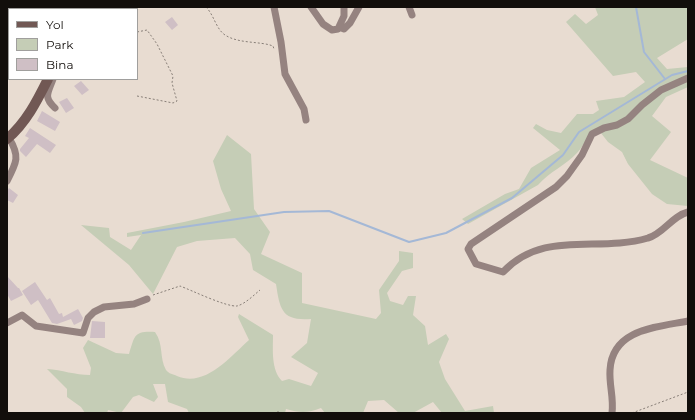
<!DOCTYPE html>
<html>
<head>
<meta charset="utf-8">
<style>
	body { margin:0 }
	#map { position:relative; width:695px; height:420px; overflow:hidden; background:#e8dcd1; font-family:Montserrat,sans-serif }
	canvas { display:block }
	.frame { position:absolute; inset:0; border:8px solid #120e0b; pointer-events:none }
	.legend { position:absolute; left:8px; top:8px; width:130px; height:72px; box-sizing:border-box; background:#fff; border:1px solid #a09f9d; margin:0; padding:5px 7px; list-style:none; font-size:12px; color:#120e0b }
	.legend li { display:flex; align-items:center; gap:8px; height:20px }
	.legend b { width:20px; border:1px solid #a09f9d }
</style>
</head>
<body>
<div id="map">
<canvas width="695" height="420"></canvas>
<div class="frame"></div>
<ul class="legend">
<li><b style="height:5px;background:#715854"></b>Yol</li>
<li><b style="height:11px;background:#c5cdb6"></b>Park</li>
<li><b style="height:11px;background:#cfbfc5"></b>Bina</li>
</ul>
</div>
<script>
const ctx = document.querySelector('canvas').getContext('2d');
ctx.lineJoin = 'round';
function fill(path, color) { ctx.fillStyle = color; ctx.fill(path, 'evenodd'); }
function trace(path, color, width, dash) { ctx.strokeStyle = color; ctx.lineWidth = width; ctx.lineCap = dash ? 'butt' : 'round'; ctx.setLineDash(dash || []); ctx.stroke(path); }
fill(new Path2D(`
	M 595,7 L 688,7 L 688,39 L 657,58 L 667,69 L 688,67 L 688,87 L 666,97 L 652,116 L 671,132 L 650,160 L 688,178 L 688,206 L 667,204 L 652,194 L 628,164 L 622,152 L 608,142 L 597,128 C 588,135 585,144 577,153 C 566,165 549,172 538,185 L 468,224 L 462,219 L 505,194 L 519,189 L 531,168 L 560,150 L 533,128 L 536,124 L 547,130 L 561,133 L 577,114 L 593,114 L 599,110 L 596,101 L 624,97 L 645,82 L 636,72 L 613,76 L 566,22 L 575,14 L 586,24 L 598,15 Z
	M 227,135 L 251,154 L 254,209 L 270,232 L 261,254 L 302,273 L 302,303 L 376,319 L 381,313 L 379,290 L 399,261 L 399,251 L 413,253 L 413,268 L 402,271 L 387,293 L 390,301 L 403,305 L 408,296 L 416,296 L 413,315 L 425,326 L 428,345 L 446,334 L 449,339 L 439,362 L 445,379 L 465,411 L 493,406 L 494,413 L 442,413 L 433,402 L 413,413 L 399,413 L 384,400 L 368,401 L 363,413 L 325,413 L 321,408 C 308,413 300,413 286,409 L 285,413 L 189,413 L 187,409 L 168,402 L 165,384 L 153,384 L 158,397 L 154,402 L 139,395 L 133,397 L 121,413 L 108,410 L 107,413 L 85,413 L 81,407 L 67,397 L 67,389 L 47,369 C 62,370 75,375 90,375 L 91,368 L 83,348 L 88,340 L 116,353 L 129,354 C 135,335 134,331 155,332 C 164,345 159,357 166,370 C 169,374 173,374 177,376 C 205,388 230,357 249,340 L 238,317 L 239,314 L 273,335 C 273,350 271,370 282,381 L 289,379 L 311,386 L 318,373 L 291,357 L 307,343 L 311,319 C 282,321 280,310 276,284 L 253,270 L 250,254 L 235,238 L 197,241 L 177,247 L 153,294 L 129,265 L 81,225 L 109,228 L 110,237 L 131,250 L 141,235 L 127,237 L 127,233 L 184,222 L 231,211 L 221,189 L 213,161 Z`), '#c5cdb6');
trace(new Path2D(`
	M 636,7 L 644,52 L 665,79
	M 143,233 L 284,212 L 329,211 L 409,242 L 446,233 L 512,198 L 563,155 L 579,132 L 672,75 L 688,71`), '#a4b8d6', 2);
fill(new Path2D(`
	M 172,17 L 178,25 L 172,30 L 165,22 Z
	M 81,81 L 89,90 L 82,95 L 74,86 Z
	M 67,98 L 74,108 L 66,113 L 59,102 Z
	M 42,111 L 60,122 L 55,131 L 37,121 Z
	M 30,128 L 56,145 L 50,153 L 37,144 L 26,157 L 20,151 L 20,149 L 29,138 L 25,136 Z
	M 9,188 L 18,195 L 13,203 L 7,200 L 7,191 Z
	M 7,276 L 18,288 L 19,288 L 23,295 L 11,301 L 7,294 Z
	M 35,282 L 47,300 L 50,298 L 59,314 L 62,313 L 63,317 L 78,309 L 83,318 L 82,321 L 74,325 L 71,319 L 57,324 L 52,323 L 38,300 L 31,305 L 22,291 Z
	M 92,321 L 105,322 L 105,338 L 90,338 Z`), '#cfbfc5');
trace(new Path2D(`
	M 206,7 C 214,15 216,29 225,35 C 239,44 260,41 273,46 L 274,49
	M 137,96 L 173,103 L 177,101 L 172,83 L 173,76 L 157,44 L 147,30 L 137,32
	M 153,295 L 180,286 C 191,290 226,307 237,306 C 245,304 254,295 260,290
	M 278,413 L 278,411
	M 632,413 L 688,392`), '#877e77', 1, [2, 2]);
trace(new Path2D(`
	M 274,7 L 281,42 L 285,74 L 304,109 L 306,120
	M 311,7 L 323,24 L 332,30 L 338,29 L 344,16 L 344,7
	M 409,7 L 412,15
	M 99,9 L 99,7
	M 339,27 L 344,29 L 350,23 L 359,7
	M 688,78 L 661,90 L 642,105 L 628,119 L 617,125 L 604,128 L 592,134 L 582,155 L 567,176 L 556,187 L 471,244 L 468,249 L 476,264 L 503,272 C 544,229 597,253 648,238 C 663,234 672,216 688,212
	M 53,79 C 48,93 43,97 55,108
	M 7,181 C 17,162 20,156 9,138
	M 7,323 L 22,315 L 36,326 L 83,333 L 88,318 L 94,312 L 104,307 L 134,304 L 147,299
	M 612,413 C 614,398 609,385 610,370 C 612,329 657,327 688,321`), '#958380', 7);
trace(new Path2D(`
	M 117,9 L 119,7
	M 7,139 C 26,123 37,101 48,79`), '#715854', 10);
</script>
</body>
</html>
